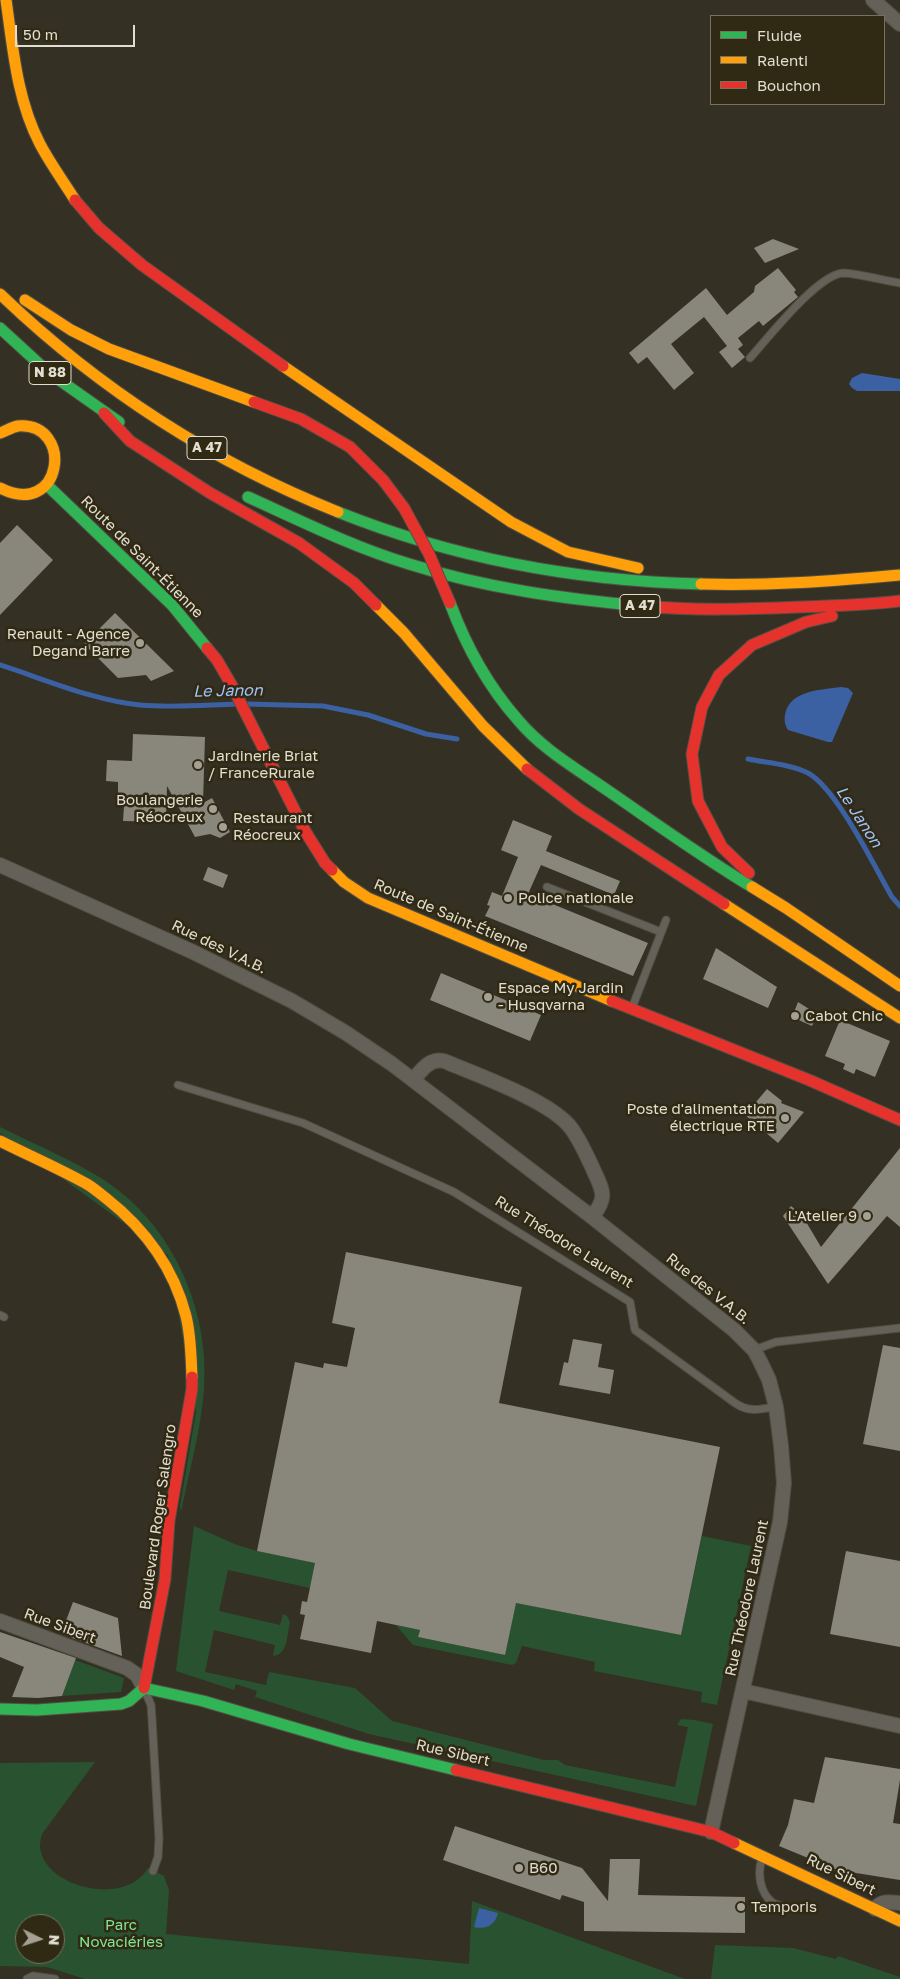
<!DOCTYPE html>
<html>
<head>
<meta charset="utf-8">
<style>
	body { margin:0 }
	#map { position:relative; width:900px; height:1979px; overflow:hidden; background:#343023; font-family:"Golos Text",sans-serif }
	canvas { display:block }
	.legend { position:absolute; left:710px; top:15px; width:175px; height:90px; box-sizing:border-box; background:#302913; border:1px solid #77715f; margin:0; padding:6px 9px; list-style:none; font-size:15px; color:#e1ddd0 }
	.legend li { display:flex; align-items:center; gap:10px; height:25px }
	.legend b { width:25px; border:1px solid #77715f }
	.north { position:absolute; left:15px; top:1914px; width:50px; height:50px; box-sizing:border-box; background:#302913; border:1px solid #77715f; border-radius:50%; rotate:94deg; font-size:14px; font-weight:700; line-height:20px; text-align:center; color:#e1ddd0 }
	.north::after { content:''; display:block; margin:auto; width:18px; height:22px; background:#a4a093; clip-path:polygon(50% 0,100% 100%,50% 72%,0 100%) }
	.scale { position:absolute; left:15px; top:25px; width:120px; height:22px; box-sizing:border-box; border:2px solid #e1ddd0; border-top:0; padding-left:6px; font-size:15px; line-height:18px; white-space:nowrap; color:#e1ddd0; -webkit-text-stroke:4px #302913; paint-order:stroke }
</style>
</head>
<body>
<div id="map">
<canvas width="900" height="1979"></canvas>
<ul class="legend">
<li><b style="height:6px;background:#30b455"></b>Fluide</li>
<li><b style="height:6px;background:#ff9f0a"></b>Ralenti</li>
<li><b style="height:6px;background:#e5322d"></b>Bouchon</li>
</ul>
<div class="north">N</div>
<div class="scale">50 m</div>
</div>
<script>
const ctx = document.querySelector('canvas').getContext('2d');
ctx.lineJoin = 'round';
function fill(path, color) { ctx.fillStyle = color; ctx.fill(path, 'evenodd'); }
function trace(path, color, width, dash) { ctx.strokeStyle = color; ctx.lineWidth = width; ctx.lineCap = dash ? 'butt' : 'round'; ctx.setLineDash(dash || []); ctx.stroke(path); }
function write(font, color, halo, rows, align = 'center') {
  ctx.font = font + ' "Golos Text",sans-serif'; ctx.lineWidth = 5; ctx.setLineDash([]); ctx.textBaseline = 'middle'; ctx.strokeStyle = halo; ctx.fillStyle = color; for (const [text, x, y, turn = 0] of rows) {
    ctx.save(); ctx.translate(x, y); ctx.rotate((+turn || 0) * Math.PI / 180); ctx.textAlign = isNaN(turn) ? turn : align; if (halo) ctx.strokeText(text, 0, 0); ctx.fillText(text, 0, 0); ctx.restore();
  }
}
fill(new Path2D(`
	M 0,1127 C 34,1144 70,1159 101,1178 C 171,1222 210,1308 204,1389 C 201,1430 189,1472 181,1512 L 180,1506 L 196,1412 L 168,1255 L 0,1133 Z
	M 194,1526 L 237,1545 L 257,1551 L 386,1577 L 310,1588 L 228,1570 L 219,1611 L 280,1625 L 283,1614 L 287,1616 L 290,1622 C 287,1634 288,1655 273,1656 L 275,1645 L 214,1630 L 205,1672 L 266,1685 L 269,1672 L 355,1688 L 392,1721 L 544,1760 L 558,1760 L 565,1765 L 675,1787 L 688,1727 L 677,1725 L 681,1719 L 695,1720 L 713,1724 L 696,1806 L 369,1734 L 255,1697 L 257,1691 L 236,1684 L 234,1690 L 176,1671 Z
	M 702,1536 L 751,1546 L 717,1705 L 701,1702 L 702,1692 L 594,1671 L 595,1662 L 522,1646 L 516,1663 L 512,1665 L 413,1645 L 396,1625 L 420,1630 L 418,1637 L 505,1655 L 440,1588 L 681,1635 Z
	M 75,1660 L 124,1678 L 121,1692 L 62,1696 Z
	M 95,1762 L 42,1834 C 41,1838 40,1842 40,1846 C 42,1887 125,1908 148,1868 L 164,1876 L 169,1890 L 166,1934 L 469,1964 L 472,1901 L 685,1979 L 85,1979 L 47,1967 L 0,1966 L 0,1763 ZM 25,1924 L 55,1924 L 55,1954 L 25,1954 Z
	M 715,1945 L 793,1948 L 836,1959 L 838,1956 L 900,1977 L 900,1979 L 711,1979 Z`), '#295330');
fill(new Path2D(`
	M 862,373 L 900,379 L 900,391 L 857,391 L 852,388 L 849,384 L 852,378 Z
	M 841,687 L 848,688 L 853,693 L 832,742 L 828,742 L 788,730 C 785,725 784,721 785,715 C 789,690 821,690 841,687 Z
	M 479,1908 L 498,1913 C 495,1925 486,1930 474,1927 Z`), '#3b61a2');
trace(new Path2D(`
	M 0,665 C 44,679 95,701 140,705 C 172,708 204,705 236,704
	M 247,704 L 323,706 L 368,715 L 426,734 L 457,739
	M 748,759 C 767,763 790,764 808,773 C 837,789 874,866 892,897 L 900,906`), '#3b61a2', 5);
fill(new Path2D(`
	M 773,239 L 799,249 L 765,263 L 754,248 Z
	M 778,268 L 796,290 L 794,292 L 798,297 L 763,326 L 759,321 L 738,338 L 743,345 L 738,349 L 745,357 L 732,368 L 719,352 L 727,346 L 704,317 L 671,344 L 694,373 L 674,390 L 647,357 L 638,364 L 629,353 L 706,288 L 727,315 L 754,292 L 755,286 Z
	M 17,525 L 53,560 L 0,615 L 0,543 Z
	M 115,613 L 174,671 L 151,681 L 146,675 L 118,678 L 84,644 Z
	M 133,734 L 205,737 L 203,803 L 212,798 L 230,832 L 220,838 L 210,834 L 195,837 L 167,786 L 166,822 L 123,821 L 124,806 L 118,805 L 118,782 L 106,781 L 107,760 L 132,761 Z
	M 513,820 L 552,836 L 546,851 L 620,881 L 614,895 L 541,865 L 528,894 L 648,943 L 633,976 L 485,916 L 490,906 L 487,905 L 492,892 L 502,896 L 518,857 L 501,850 Z
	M 208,867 L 228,875 L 223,888 L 203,880 Z
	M 716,948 L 777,987 L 768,1008 L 703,979 Z
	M 441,973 L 541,1015 L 530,1041 L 430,1000 Z
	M 798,1002 L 817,1014 L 812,1026 L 792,1017 Z
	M 840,1020 L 890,1041 L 875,1077 L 856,1069 L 854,1074 L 843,1069 L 845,1064 L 825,1056 Z
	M 767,1089 L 782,1101 L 781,1103 L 804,1112 L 778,1143 L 745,1115 Z
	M 900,1148 L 900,1227 L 887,1216 L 828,1284 L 783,1216 L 791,1206 L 802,1215 L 821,1247 Z
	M 346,1252 L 522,1287 L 499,1403 L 720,1447 L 681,1635 L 516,1603 L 505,1655 L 418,1637 L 420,1630 L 377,1621 L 371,1653 L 300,1639 L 305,1615 L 300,1614 L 302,1601 L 307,1602 L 315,1563 L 257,1551 L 295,1362 L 323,1368 L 324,1363 L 347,1367 L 355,1328 L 332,1323 Z
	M 573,1339 L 602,1344 L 598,1367 L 614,1370 L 610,1394 L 559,1385 L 564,1362 L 568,1363 Z
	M 883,1345 L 900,1348 L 900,1451 L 863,1444 Z
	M 846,1551 L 900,1561 L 900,1647 L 830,1634 Z
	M 73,1602 L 118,1618 L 122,1656 L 61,1634 Z
	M 0,1632 L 76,1658 L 62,1696 L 38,1698 L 12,1697 L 24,1667 L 0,1657 Z
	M 825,1757 L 900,1769 L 900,1780 L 893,1823 L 900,1824 L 900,1880 L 837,1870 L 779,1846 L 788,1825 L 794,1799 L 814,1803 Z
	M 455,1826 L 582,1868 L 608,1901 L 610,1859 L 640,1859 L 638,1895 L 745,1897 L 745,1933 L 584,1931 L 584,1902 L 562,1895 L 560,1900 L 443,1860 Z`), '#89867b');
const lane = new Path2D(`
	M 750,358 C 768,338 817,275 843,273 C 855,273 886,281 900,283
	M 547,887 L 661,932
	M 632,1008 L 666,920
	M 178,1085 L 303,1123 L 454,1192 L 630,1302 L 635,1330 L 735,1403 C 750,1413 759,1409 776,1407
	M 0,1315 L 4,1317
	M 754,1350 L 776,1342 L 900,1328
	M 145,1691 L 151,1705 L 152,1719 L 159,1838 L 158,1857 L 153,1871
	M 762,1859 C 757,1873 760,1893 772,1902 C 776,1905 783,1906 787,1908
	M 27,1979 L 33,1976 L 55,1979`);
const street = new Path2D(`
	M 873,0 L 900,24
	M 0,865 L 193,952 L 292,1001 L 346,1033 L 392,1064 L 592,1217 L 734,1330 L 754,1350 L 760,1361 L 769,1380 L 776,1407 L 781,1446 L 784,1483 L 780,1522 L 711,1832
	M 413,1080 C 422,1070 429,1058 444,1061 C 477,1075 551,1101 571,1128 C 580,1140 587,1156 593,1169 C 603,1191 608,1197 592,1217
	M 0,1621 L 127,1668 L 137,1675 L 144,1688
	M 743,1691 L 900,1726
	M 875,1909 C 882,1900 889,1902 900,1903`);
const fast = new Path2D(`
	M 0,328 L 48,372 L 119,422
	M 47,485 L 172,605 L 207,648
	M 248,497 C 301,521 353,547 409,564 C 485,588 564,599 643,606
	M 338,512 C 453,558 577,581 701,584
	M 450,603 C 466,646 487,685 518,720 C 542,749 577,769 607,790 C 655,823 702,857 752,887
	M 144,1688 L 203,1701 L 349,1744 L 456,1770
	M 0,1709 L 37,1710 L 121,1704 L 129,1701 L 144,1688`);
const slow = new Path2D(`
	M 6,0 C 13,49 17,100 40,144 C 50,163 63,181 75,200
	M 0,294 C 98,388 212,462 338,512
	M 25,300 L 71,330 L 109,349 L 254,402
	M 283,366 L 511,522 L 568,552 L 638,568
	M 0,433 C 6,431 12,427 18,426 C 75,422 63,520 0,488
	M 701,584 C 768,586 834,581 900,575
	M 376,605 L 404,633 L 483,726 L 527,769
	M 332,870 L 344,882 L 368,898 L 612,1001
	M 752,887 L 786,908 L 900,986
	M 724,904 L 900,1018
	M 0,1141 C 28,1155 58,1168 85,1183 C 93,1187 100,1194 107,1199 C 145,1229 174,1269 186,1316 C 191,1336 191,1357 192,1377
	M 734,1843 L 900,1921`);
const jam = new Path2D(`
	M 75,200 L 99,228 L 142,265 L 283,366
	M 254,402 L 301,419 L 350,447 L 383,480 L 404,508
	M 104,413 L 130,441 L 210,493 L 299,543 L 354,583 L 376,605
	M 643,606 C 696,611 748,609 800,607 C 834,606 867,605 900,601
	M 207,648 L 217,660 L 231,684 L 305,831 L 325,863 L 332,870
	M 527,769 L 579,809 L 724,904
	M 749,873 L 722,847 L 698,801 L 692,754 L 702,707 L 719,675 L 752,645 L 806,622 L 832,616
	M 612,1001 L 809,1080 L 900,1120
	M 144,1688 L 165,1579 L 169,1521 L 192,1389 L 192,1377
	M 456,1770 L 711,1832 L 734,1843`);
trace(lane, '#524e43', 9);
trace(street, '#524e43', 16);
trace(fast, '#524e43', 13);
trace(slow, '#524e43', 13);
trace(jam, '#524e43', 13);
trace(lane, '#646159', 7);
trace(street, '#646159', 14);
trace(fast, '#30b455', 11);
trace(slow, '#ff9f0a', 11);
trace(jam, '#e5322d', 11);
const jamBridge = new Path2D(`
	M 404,508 L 429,554 L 450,603`);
trace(jamBridge, '#524e43', 13, []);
trace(jamBridge, '#e5322d', 11);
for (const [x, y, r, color] of [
	[140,643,5,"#a4a093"],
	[198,765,5,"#a4a093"],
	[213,809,5,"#a4a093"],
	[223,827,5,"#a4a093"],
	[508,898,5,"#a4a093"],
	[488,997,5,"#a4a093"],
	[795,1016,5,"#a4a093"],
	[785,1118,5,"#a4a093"],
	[867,1216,5,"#a4a093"],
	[519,1868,5,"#a4a093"],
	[741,1907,5,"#a4a093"]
]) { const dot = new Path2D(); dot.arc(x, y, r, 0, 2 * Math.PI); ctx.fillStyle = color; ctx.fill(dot); trace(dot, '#302913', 2); }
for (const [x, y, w] of [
	[50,373,42],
	[207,448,40],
	[640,606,40]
]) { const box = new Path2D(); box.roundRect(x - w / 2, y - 11.5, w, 23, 4); ctx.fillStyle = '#302913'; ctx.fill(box); trace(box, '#e1ddd0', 1); }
write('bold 14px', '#e1ddd0', null, [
	["N 88",50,373],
	["A 47",207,448],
	["A 47",640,606]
]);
write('15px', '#e1ddd0', '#302913', [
	["Route de Saint-Étienne",142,557,45],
	["Route de Saint-Étienne",451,916,23],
	["Rue des V.A.B.",219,947,26],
	["Rue Théodore Laurent",564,1242,32],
	["Rue des V.A.B.",708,1289,39],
	["Boulevard Roger Salengro",158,1517,-82],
	["Rue Théodore Laurent",747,1598,-78],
	["Rue Sibert",60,1626,20],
	["Rue Sibert",453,1753,13],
	["Rue Sibert",841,1875,26]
]);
write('15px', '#e1ddd0', '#302913', [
	["Renault - Agence",130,634,"right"],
	["Degand Barre",130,651,"right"],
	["Jardinerie Briat",208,756],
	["/ FranceRurale",208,773],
	["Boulangerie",203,800,"right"],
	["Réocreux",203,817,"right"],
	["Restaurant",233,818],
	["Réocreux",233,835],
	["Police nationale",518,898],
	["Espace My Jardin",498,988],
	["- Husqvarna",498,1005],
	["Cabot Chic",805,1016],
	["Poste d'alimentation",775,1109,"right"],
	["électrique RTE",775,1126,"right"],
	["L'Atelier 9",857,1216,"right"],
	["B60",529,1868],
	["Temporis",751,1907]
], 'left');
write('15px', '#7de994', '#302913', [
	["Parc",121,1925],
	["Novaciéries",121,1942]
]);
write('italic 16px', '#9fc3fe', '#302913', [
	["Le Janon",228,691,-1],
	["Le Janon",859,817,57]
]);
</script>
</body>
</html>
